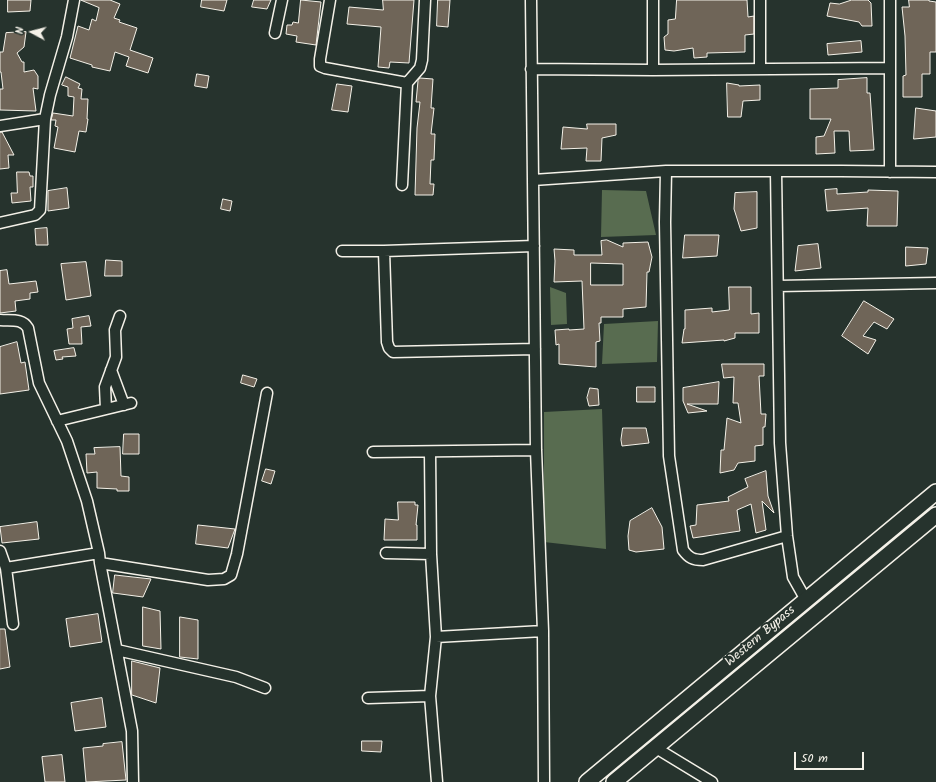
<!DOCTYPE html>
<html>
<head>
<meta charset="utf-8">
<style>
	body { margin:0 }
	#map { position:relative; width:936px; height:782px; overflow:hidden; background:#26332d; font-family:Kalam,sans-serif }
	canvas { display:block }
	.north { position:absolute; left:12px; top:12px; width:40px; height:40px; -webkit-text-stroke:3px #26332d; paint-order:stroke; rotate:277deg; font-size:11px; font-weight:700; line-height:16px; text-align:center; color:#f4f1e8 }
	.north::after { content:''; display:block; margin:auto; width:14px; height:18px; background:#f4f1e8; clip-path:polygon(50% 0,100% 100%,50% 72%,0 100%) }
	.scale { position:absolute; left:794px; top:752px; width:70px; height:18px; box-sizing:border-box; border:2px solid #f4f1e8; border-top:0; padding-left:5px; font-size:12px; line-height:14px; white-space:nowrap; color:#f4f1e8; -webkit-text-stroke:3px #26332d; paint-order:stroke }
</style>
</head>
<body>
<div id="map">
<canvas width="936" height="782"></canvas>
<div class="north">N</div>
<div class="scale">50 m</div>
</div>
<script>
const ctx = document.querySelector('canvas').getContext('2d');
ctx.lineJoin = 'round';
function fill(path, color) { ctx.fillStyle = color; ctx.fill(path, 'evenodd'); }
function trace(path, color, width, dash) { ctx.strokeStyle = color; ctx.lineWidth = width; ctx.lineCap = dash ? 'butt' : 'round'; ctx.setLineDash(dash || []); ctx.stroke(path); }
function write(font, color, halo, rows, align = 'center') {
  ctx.font = font + ' Kalam,sans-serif'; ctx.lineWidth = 4; ctx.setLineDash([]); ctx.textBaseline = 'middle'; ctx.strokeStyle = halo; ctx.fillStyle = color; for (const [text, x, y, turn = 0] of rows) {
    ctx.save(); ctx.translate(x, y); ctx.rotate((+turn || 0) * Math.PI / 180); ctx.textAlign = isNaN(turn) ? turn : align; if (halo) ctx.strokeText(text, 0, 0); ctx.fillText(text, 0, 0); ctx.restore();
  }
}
fill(new Path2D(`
	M 602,190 L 646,191 L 656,235 L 601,237 Z
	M 550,287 L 566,293 L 567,324 L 551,325 Z
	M 658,321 L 657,362 L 602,364 L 604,324 Z
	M 602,409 L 606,549 L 544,542 L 544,412 Z`), '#586c50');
const building = new Path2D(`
	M 8,0 L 31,0 L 30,11 L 8,12 Z
	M 81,0 L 110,0 L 120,4 L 114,18 L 120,20 L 119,22 L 137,28 L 130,50 L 153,58 L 148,73 L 126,66 L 129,57 L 115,52 L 110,71 L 92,67 L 92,65 L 70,58 L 78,26 L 89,30 L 92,19 L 96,21 L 99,8 Z
	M 202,0 L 227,0 L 224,11 L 201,7 Z
	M 254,0 L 271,0 L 267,9 L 252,7 Z
	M 301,0 L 321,2 L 316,45 L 296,42 L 297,36 L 286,34 L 287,25 L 292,25 L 293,22 L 298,23 Z
	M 383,0 L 414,0 L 409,63 L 390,62 L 389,68 L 378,67 L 381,27 L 347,24 L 349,7 L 383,10 Z
	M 438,0 L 450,0 L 448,27 L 437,26 Z
	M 677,0 L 747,0 L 748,17 L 754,16 L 754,34 L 745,35 L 745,52 L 707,53 L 707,57 L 694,58 L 693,48 L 674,51 L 665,50 L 664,37 L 668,34 L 668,20 L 675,19 Z
	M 852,0 L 868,0 L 871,3 L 872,26 L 862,26 L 859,22 L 827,16 L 830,3 L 839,4 Z
	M 909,0 L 929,0 L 929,1 L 936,2 L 936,52 L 930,52 L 930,74 L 922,74 L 922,97 L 903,97 L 903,76 L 906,75 L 905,36 L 902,7 L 909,7 Z
	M 26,32 L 24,47 L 17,53 L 22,62 L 24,62 L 24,72 L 34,70 L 38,76 L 38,89 L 33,88 L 36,111 L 0,110 L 0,89 L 3,89 L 1,72 L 0,72 L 0,52 L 3,52 L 6,33 Z
	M 861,41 L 862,52 L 828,55 L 827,44 Z
	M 197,74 L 209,76 L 207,88 L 195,86 Z
	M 66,77 L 80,84 L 78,88 L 82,89 L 81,99 L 88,99 L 87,119 L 88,119 L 86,132 L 79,131 L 75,152 L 54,148 L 58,127 L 55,126 L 56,120 L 51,120 L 53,113 L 73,116 L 74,97 L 68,96 L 68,87 L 62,85 Z
	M 420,78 L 433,79 L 431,108 L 434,108 L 431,134 L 435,134 L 434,160 L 431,160 L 430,184 L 434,184 L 433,195 L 415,195 L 417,128 L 420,102 L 416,102 L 418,81 Z
	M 867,78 L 867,93 L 870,93 L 874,150 L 850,151 L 849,131 L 834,131 L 835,153 L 816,154 L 816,137 L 824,136 L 831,119 L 810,119 L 810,89 L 838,88 L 838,80 Z
	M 727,83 L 739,85 L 739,86 L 760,85 L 760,100 L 743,101 L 741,117 L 728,117 Z
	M 337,84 L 352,86 L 348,112 L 332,110 Z
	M 916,108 L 936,111 L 936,137 L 914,139 Z
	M 587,124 L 616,124 L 616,135 L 602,138 L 601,161 L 586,161 L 587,148 L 561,149 L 563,127 L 587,129 Z
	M 0,132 L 2,132 L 14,155 L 8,155 L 9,168 L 0,169 Z
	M 17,172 L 29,172 L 30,176 L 33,176 L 33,187 L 30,187 L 31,201 L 12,203 L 11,193 L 17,193 Z
	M 67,188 L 69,208 L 48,211 L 48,191 Z
	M 837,189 L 837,194 L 868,192 L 868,190 L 898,191 L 897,226 L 867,226 L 868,208 L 827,211 L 825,190 Z
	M 757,192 L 757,228 L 741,231 L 734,209 L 735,193 Z
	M 223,199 L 232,201 L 230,211 L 221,209 Z
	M 47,228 L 48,245 L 36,245 L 35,229 Z
	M 685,235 L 719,235 L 717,256 L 683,258 Z
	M 607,240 L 623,247 L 623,243 L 648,242 L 652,257 L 649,272 L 647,272 L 646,307 L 623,309 L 623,317 L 601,317 L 601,323 L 599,323 L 600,341 L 596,342 L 596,367 L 559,364 L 559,344 L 556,345 L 555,330 L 569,329 L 569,330 L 584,329 L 582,281 L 554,282 L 555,261 L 554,249 L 574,250 L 574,255 L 602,255 L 601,241 ZM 591,263 L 623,264 L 623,285 L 591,285 Z
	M 818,244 L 821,268 L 795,271 L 798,246 Z
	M 906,247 L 928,248 L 926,264 L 906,266 Z
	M 106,260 L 122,261 L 122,276 L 105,276 Z
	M 86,262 L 91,296 L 66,300 L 61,264 Z
	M 7,270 L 9,284 L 36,281 L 38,292 L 30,293 L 30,299 L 15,301 L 16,311 L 0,313 L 0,271 Z
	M 729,287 L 751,287 L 751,314 L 759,313 L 759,333 L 735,333 L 735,338 L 724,341 L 724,340 L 682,343 L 684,329 L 685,329 L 685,310 L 712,308 L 712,312 L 729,310 Z
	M 864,301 L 894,319 L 887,329 L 874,322 L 863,336 L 876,340 L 868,354 L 842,336 Z
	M 89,316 L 91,326 L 81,327 L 82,344 L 69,344 L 67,329 L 73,328 L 72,319 Z
	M 17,342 L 21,363 L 25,362 L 29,390 L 0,394 L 0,347 Z
	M 74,348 L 76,356 L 62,357 L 63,359 L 56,360 L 54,351 Z
	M 722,364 L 764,364 L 764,376 L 759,376 L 761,414 L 766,414 L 765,427 L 763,427 L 763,445 L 755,446 L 755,461 L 738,463 L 734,470 L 720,473 L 721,450 L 724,450 L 727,418 L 741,423 L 738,403 L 733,403 L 734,377 L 724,378 Z
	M 243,375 L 257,379 L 254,387 L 241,383 Z
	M 719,382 L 718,404 L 687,404 L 707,411 L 688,413 L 683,401 L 683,388 Z
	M 637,387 L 655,387 L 655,402 L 637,402 Z
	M 590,388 L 598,389 L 599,405 L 589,406 L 587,398 Z
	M 623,428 L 646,428 L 649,443 L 622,446 L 621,440 Z
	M 124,434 L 139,434 L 139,454 L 123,454 Z
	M 120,447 L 121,476 L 129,477 L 129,491 L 117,491 L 117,489 L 97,488 L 97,472 L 87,473 L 86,454 L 95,454 L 94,448 Z
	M 266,469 L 275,471 L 271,484 L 262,481 Z
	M 766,471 L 768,496 L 774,513 L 762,501 L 766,530 L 756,533 L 751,504 L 737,510 L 740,531 L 693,538 L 690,526 L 696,525 L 697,505 L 729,501 L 728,497 L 748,487 L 745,479 Z
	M 398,502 L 415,502 L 415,505 L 418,505 L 416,525 L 417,525 L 417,540 L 384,540 L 385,519 L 398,520 Z
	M 652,508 L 662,527 L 664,549 L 636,552 L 629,550 L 628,536 L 630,521 Z
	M 37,522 L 39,539 L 2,543 L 0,527 Z
	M 198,525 L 235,529 L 228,548 L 196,544 Z
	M 115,575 L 151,579 L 143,597 L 113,593 Z
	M 143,607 L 160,611 L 161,649 L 143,646 Z
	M 98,614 L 102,642 L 70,647 L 66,619 Z
	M 180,617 L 198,620 L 198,659 L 180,657 Z
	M 0,629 L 5,629 L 10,667 L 0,669 Z
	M 132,661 L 160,668 L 156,703 L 132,695 Z
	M 102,698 L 106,727 L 75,731 L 71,703 Z
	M 362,741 L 382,741 L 381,752 L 362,751 Z
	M 122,742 L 126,780 L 86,782 L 83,748 L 103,746 L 103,744 Z
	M 62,755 L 65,782 L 45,782 L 42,757 Z`);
fill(building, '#6f6558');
trace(building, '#f4f1e8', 1);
const minor = new Path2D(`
	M 330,0 L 320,59 L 320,66 L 325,68 L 407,83
	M 531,0 L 536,450 L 543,631 L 544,782
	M 890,0 L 890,172
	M 275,33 L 282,0
	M 531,69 L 653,70 L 890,68
	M 760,69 L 760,0
	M 653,70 L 653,0
	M 0,126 L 45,119
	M 666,171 L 665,222 L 669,456 L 683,550 C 689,558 693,560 703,560 L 787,536
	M 776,171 L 780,443 L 787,536 L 793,577 L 806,600
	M 533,180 L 666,171 L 841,171 L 936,172
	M 402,185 L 407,83 L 420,68 L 422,60 L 425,0
	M 0,223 L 35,215 L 40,210 L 45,119 L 50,95 L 67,37 L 74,0
	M 534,246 L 384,251 L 387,342 L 389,348 L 393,352 L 535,349
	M 342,251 L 384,251
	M 778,286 L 936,283
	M 0,320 C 11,321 22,318 28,328 L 39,383 L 67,441 L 87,501 L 99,553 L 100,563 L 132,731 L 133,782
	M 111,370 L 124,405
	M 106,409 L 105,387 L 116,357 L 115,330 L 120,316
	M 57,421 L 131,403
	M 373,452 L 536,450
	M 430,452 L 431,554
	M 0,551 L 6,568 L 13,624
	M 386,553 L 431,554 L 436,637 L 430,696 L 437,782
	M 100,563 L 208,580 L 224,579 L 231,575 L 237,554 L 267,393
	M 6,568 L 99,553
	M 436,637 L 543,631
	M 117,650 L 236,677 L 265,688
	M 368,698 L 430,696
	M 656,748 L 712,782`);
const primary = new Path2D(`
	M 587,782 L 936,492
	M 614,782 L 936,515`);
trace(minor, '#f4f1e8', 13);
trace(primary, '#f4f1e8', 18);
trace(minor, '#26332d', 10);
trace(primary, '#26332d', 15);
write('13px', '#f4f1e8', '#26332d', [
	["Western Bypass",761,637,-40]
]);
</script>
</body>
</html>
